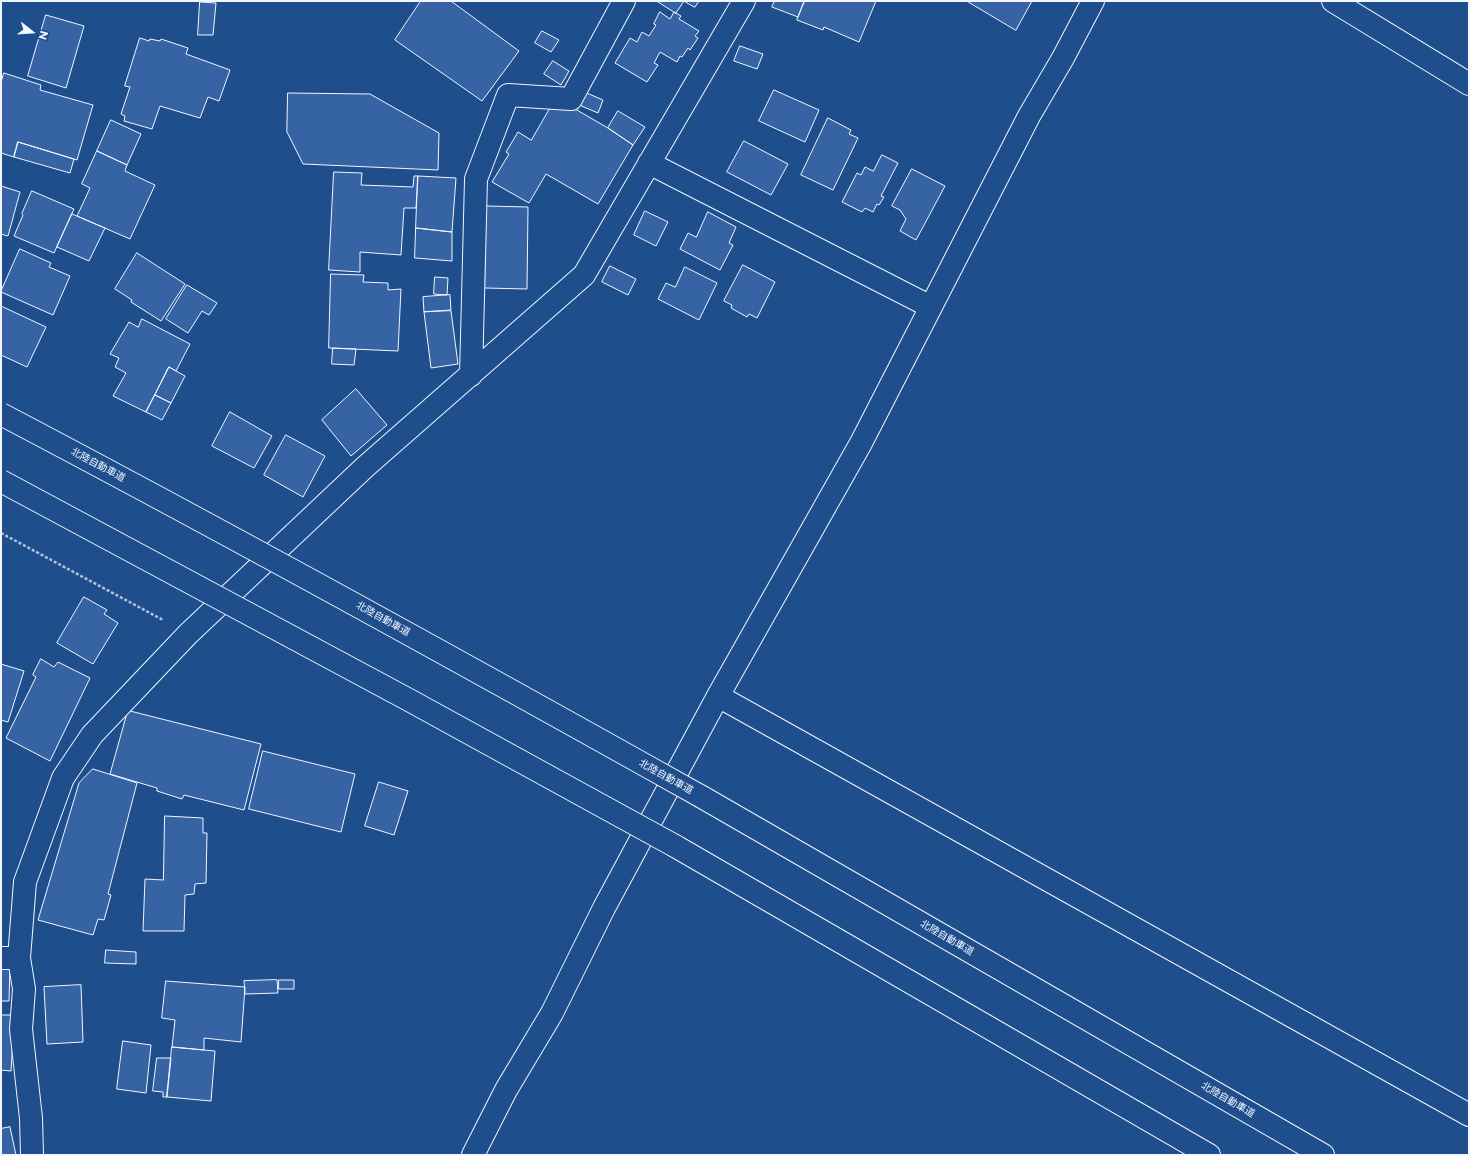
<!DOCTYPE html>
<html>
<head>
<meta charset="utf-8">
<style>
	body { margin:0 }
	#map { position:relative; width:1470px; height:1156px; overflow:hidden; background:#1f4e8c; font-family:Montserrat,sans-serif }
	canvas { display:block }
	.frame { position:absolute; inset:0; border:2px solid #f2f6ff; pointer-events:none }
	.north { position:absolute; left:12px; top:12px; width:40px; height:40px; -webkit-text-stroke:3px #1f4e8c; paint-order:stroke; rotate:107deg; font-size:11px; font-weight:700; line-height:16px; text-align:center; color:#f2f6ff }
	.north::after { content:''; display:block; margin:auto; width:14px; height:18px; background:#f2f6ff; clip-path:polygon(50% 0,100% 100%,50% 72%,0 100%) }
</style>
</head>
<body>
<div id="map">
<canvas width="1470" height="1156"></canvas>
<div class="frame"></div>
<div class="north">N</div>
</div>
<script>
const ctx = document.querySelector('canvas').getContext('2d');
ctx.lineJoin = 'round';
function fill(path, color) { ctx.fillStyle = color; ctx.fill(path, 'evenodd'); }
function trace(path, color, width, dash) { ctx.strokeStyle = color; ctx.lineWidth = width; ctx.lineCap = dash ? 'butt' : 'round'; ctx.setLineDash(dash || []); ctx.stroke(path); }
function write(font, color, halo, rows, align = 'center') {
  ctx.font = font + ' Montserrat,"Noto Sans JP",sans-serif'; ctx.lineWidth = 3; ctx.setLineDash([]); ctx.textBaseline = 'middle'; ctx.strokeStyle = halo; ctx.fillStyle = color; for (const [text, x, y, turn = 0] of rows) {
    ctx.save(); ctx.translate(x, y); ctx.rotate((+turn || 0) * Math.PI / 180); ctx.textAlign = isNaN(turn) ? turn : align; if (halo) ctx.strokeText(text, 0, 0); ctx.fillText(text, 0, 0); ctx.restore();
  }
}
const building = new Path2D(`
	M 421,1 L 451,1 L 519,51 L 482,101 L 395,40 Z
	M 657,1 L 684,1 L 676,13 Z
	M 684,1 L 699,1 L 695,7 Z
	M 775,1 L 804,1 L 798,17 L 772,7 Z
	M 805,1 L 876,1 L 859,42 L 824,27 L 823,30 L 797,20 Z
	M 967,1 L 1032,1 L 1016,30 Z
	M 200,2 L 216,3 L 213,35 L 198,35 Z
	M 660,12 L 670,19 L 674,12 L 681,16 L 679,19 L 699,31 L 695,36 L 698,38 L 690,50 L 688,48 L 682,57 L 680,56 L 677,62 L 660,52 L 654,63 L 658,65 L 647,82 L 615,63 L 630,38 L 637,42 L 642,32 L 649,36 L 656,25 L 654,24 Z
	M 46,15 L 84,26 L 66,88 L 28,76 Z
	M 542,31 L 559,40 L 551,52 L 535,43 Z
	M 140,38 L 149,41 L 150,39 L 160,41 L 161,39 L 188,48 L 186,54 L 230,70 L 219,101 L 208,97 L 200,118 L 160,106 L 152,129 L 124,121 L 125,116 L 121,114 L 130,87 L 125,86 Z
	M 740,46 L 763,54 L 757,69 L 734,61 Z
	M 553,61 L 569,71 L 561,85 L 544,74 Z
	M 4,73 L 41,85 L 40,90 L 93,105 L 77,160 L 18,142 L 14,157 L 1,153 L 1,83 Z
	M 774,90 L 819,110 L 805,142 L 759,121 Z
	M 582,91 L 603,100 L 598,113 L 577,104 Z
	M 288,93 L 370,94 L 439,133 L 438,170 L 303,164 L 287,132 Z
	M 556,98 L 608,128 L 633,145 L 598,204 L 546,174 L 529,203 L 492,182 L 509,154 L 506,152 L 518,132 L 531,140 Z
	M 618,111 L 645,127 L 633,145 L 608,128 Z
	M 828,118 L 851,130 L 849,134 L 858,138 L 833,190 L 801,175 Z
	M 111,120 L 141,134 L 127,165 L 97,151 Z
	M 744,141 L 788,164 L 771,195 L 727,172 Z
	M 18,142 L 74,159 L 70,173 L 14,157 Z
	M 97,151 L 127,165 L 125,171 L 155,185 L 130,239 L 77,216 L 90,188 L 82,184 Z
	M 882,155 L 898,163 L 881,196 L 884,197 L 879,205 L 877,204 L 873,212 L 865,208 L 862,212 L 842,202 L 857,173 L 861,175 L 865,167 L 873,171 Z
	M 912,169 L 945,186 L 916,240 L 900,231 L 906,219 L 900,210 L 892,206 Z
	M 334,172 L 362,173 L 361,185 L 413,187 L 414,176 L 418,176 L 416,208 L 404,208 L 401,255 L 360,252 L 360,272 L 329,270 Z
	M 418,176 L 456,178 L 452,232 L 416,228 Z
	M 1,186 L 20,192 L 8,236 L 1,234 Z
	M 32,191 L 74,209 L 54,253 L 14,236 L 23,215 L 22,214 Z
	M 486,206 L 528,207 L 527,289 L 485,288 Z
	M 645,211 L 668,222 L 656,246 L 634,235 Z
	M 708,212 L 736,227 L 729,243 L 733,245 L 720,270 L 680,249 L 688,233 L 696,237 Z
	M 72,214 L 105,228 L 89,261 L 57,247 Z
	M 416,228 L 452,232 L 452,261 L 415,258 Z
	M 20,249 L 51,263 L 49,267 L 70,276 L 53,315 L 1,292 Z
	M 137,253 L 185,284 L 161,321 L 131,302 L 132,300 L 115,289 Z
	M 743,265 L 775,282 L 757,318 L 749,314 L 747,317 L 731,308 L 732,305 L 724,301 Z
	M 610,266 L 636,279 L 628,295 L 602,282 Z
	M 685,267 L 717,283 L 699,320 L 658,299 L 666,283 L 675,287 Z
	M 331,274 L 364,275 L 363,282 L 388,283 L 388,290 L 401,289 L 398,351 L 329,348 Z
	M 435,277 L 448,278 L 447,295 L 434,294 Z
	M 187,285 L 217,303 L 209,315 L 202,311 L 188,333 L 166,319 Z
	M 450,295 L 451,310 L 424,312 L 423,297 Z
	M 1,306 L 46,327 L 27,367 L 1,355 Z
	M 451,311 L 458,364 L 431,368 L 424,312 Z
	M 142,319 L 190,344 L 176,371 L 169,367 L 146,412 L 113,396 L 126,373 L 115,367 L 119,358 L 110,354 L 129,322 L 138,327 Z
	M 333,348 L 356,349 L 354,365 L 332,364 Z
	M 169,367 L 185,376 L 171,403 L 155,395 Z
	M 356,389 L 387,425 L 351,456 L 322,420 Z
	M 155,395 L 171,403 L 162,420 L 146,412 Z
	M 230,412 L 272,436 L 254,468 L 212,446 Z
	M 286,435 L 325,456 L 303,497 L 264,475 Z
	M 84,597 L 107,610 L 104,614 L 118,623 L 93,664 L 57,643 Z
	M 41,659 L 54,667 L 58,662 L 90,678 L 50,761 L 6,738 L 36,677 L 33,675 Z
	M 1,664 L 24,671 L 8,722 L 1,720 Z
	M 126,710 L 261,744 L 244,810 L 184,795 L 182,799 L 157,791 L 157,788 L 110,774 L 127,713 Z
	M 263,751 L 355,774 L 341,832 L 249,809 Z
	M 93,769 L 137,783 L 108,894 L 111,895 L 104,920 L 98,919 L 93,935 L 38,920 L 79,783 Z
	M 379,782 L 408,791 L 394,835 L 365,826 Z
	M 165,816 L 203,818 L 203,833 L 207,833 L 206,883 L 195,884 L 194,894 L 185,895 L 184,931 L 143,931 L 145,879 L 163,880 Z
	M 106,950 L 136,952 L 136,964 L 105,963 Z
	M 1,966 L 10,966 L 9,1001 L 1,1001 Z
	M 277,980 L 278,993 L 245,994 L 244,981 Z
	M 279,980 L 294,980 L 294,989 L 279,989 Z
	M 166,981 L 245,987 L 241,1042 L 204,1038 L 204,1050 L 172,1047 L 175,1020 L 162,1018 Z
	M 81,985 L 83,1042 L 47,1044 L 44,987 Z
	M 1,1015 L 12,1015 L 14,1024 L 11,1071 L 1,1070 Z
	M 123,1041 L 151,1045 L 146,1093 L 117,1089 Z
	M 172,1047 L 215,1051 L 211,1101 L 167,1097 Z
	M 157,1058 L 171,1058 L 167,1097 L 163,1097 L 163,1092 L 153,1091 Z
	M 10,1127 L 16,1155 L 1,1155 L 1,1129 Z`);
fill(building, '#3563a3');
trace(building, '#f2f6ff', 1);
const minor = new Path2D(`
	M 1333,1 L 1469,84
	M 649,163 L 931,307
	M 471,375 L 476,179 L 508,95 L 571,99 L 624,1
	M 718,696 L 1469,1115
	M 1,958 L 19,958
	M 32,1155 L 31,1118 L 21,1029 L 24,989 L 19,958 L 25,882 L 63,778 L 92,735 L 188,634 L 365,467 L 584,275 L 744,1
	M 473,1155 L 506,1090 L 552,1013 L 604,908 L 718,696 L 861,443 L 1029,116 L 1063,58 L 1093,1`);
const highway = new Path2D(`
	M 702,797 L 1323,1155
	M 675,846 L 1209,1155`);
trace(minor, '#f2f6ff', 24);
trace(highway, '#f2f6ff', 24);
trace(new Path2D(`
	M 1,533 L 163,620`), '#b3c4dc', 2.5, [3, 2]);
trace(minor, '#1f4e8c', 22);
trace(highway, '#1f4e8c', 22);
const highwayBridge = new Path2D(`
	M 1,414 C 237,538 470,667 702,797
	M 1,481 L 409,700 L 675,846`);
trace(highwayBridge, '#f2f6ff', 24, []);
trace(highwayBridge, '#1f4e8c', 22);
write('10px', '#f2f6ff', '#1f4e8c', [
	["北陸自動車道",98,465,28],
	["北陸自動車道",383,619,29],
	["北陸自動車道",666,777,29],
	["北陸自動車道",947,938,30],
	["北陸自動車道",1228,1100,30]
]);
</script>
</body>
</html>
